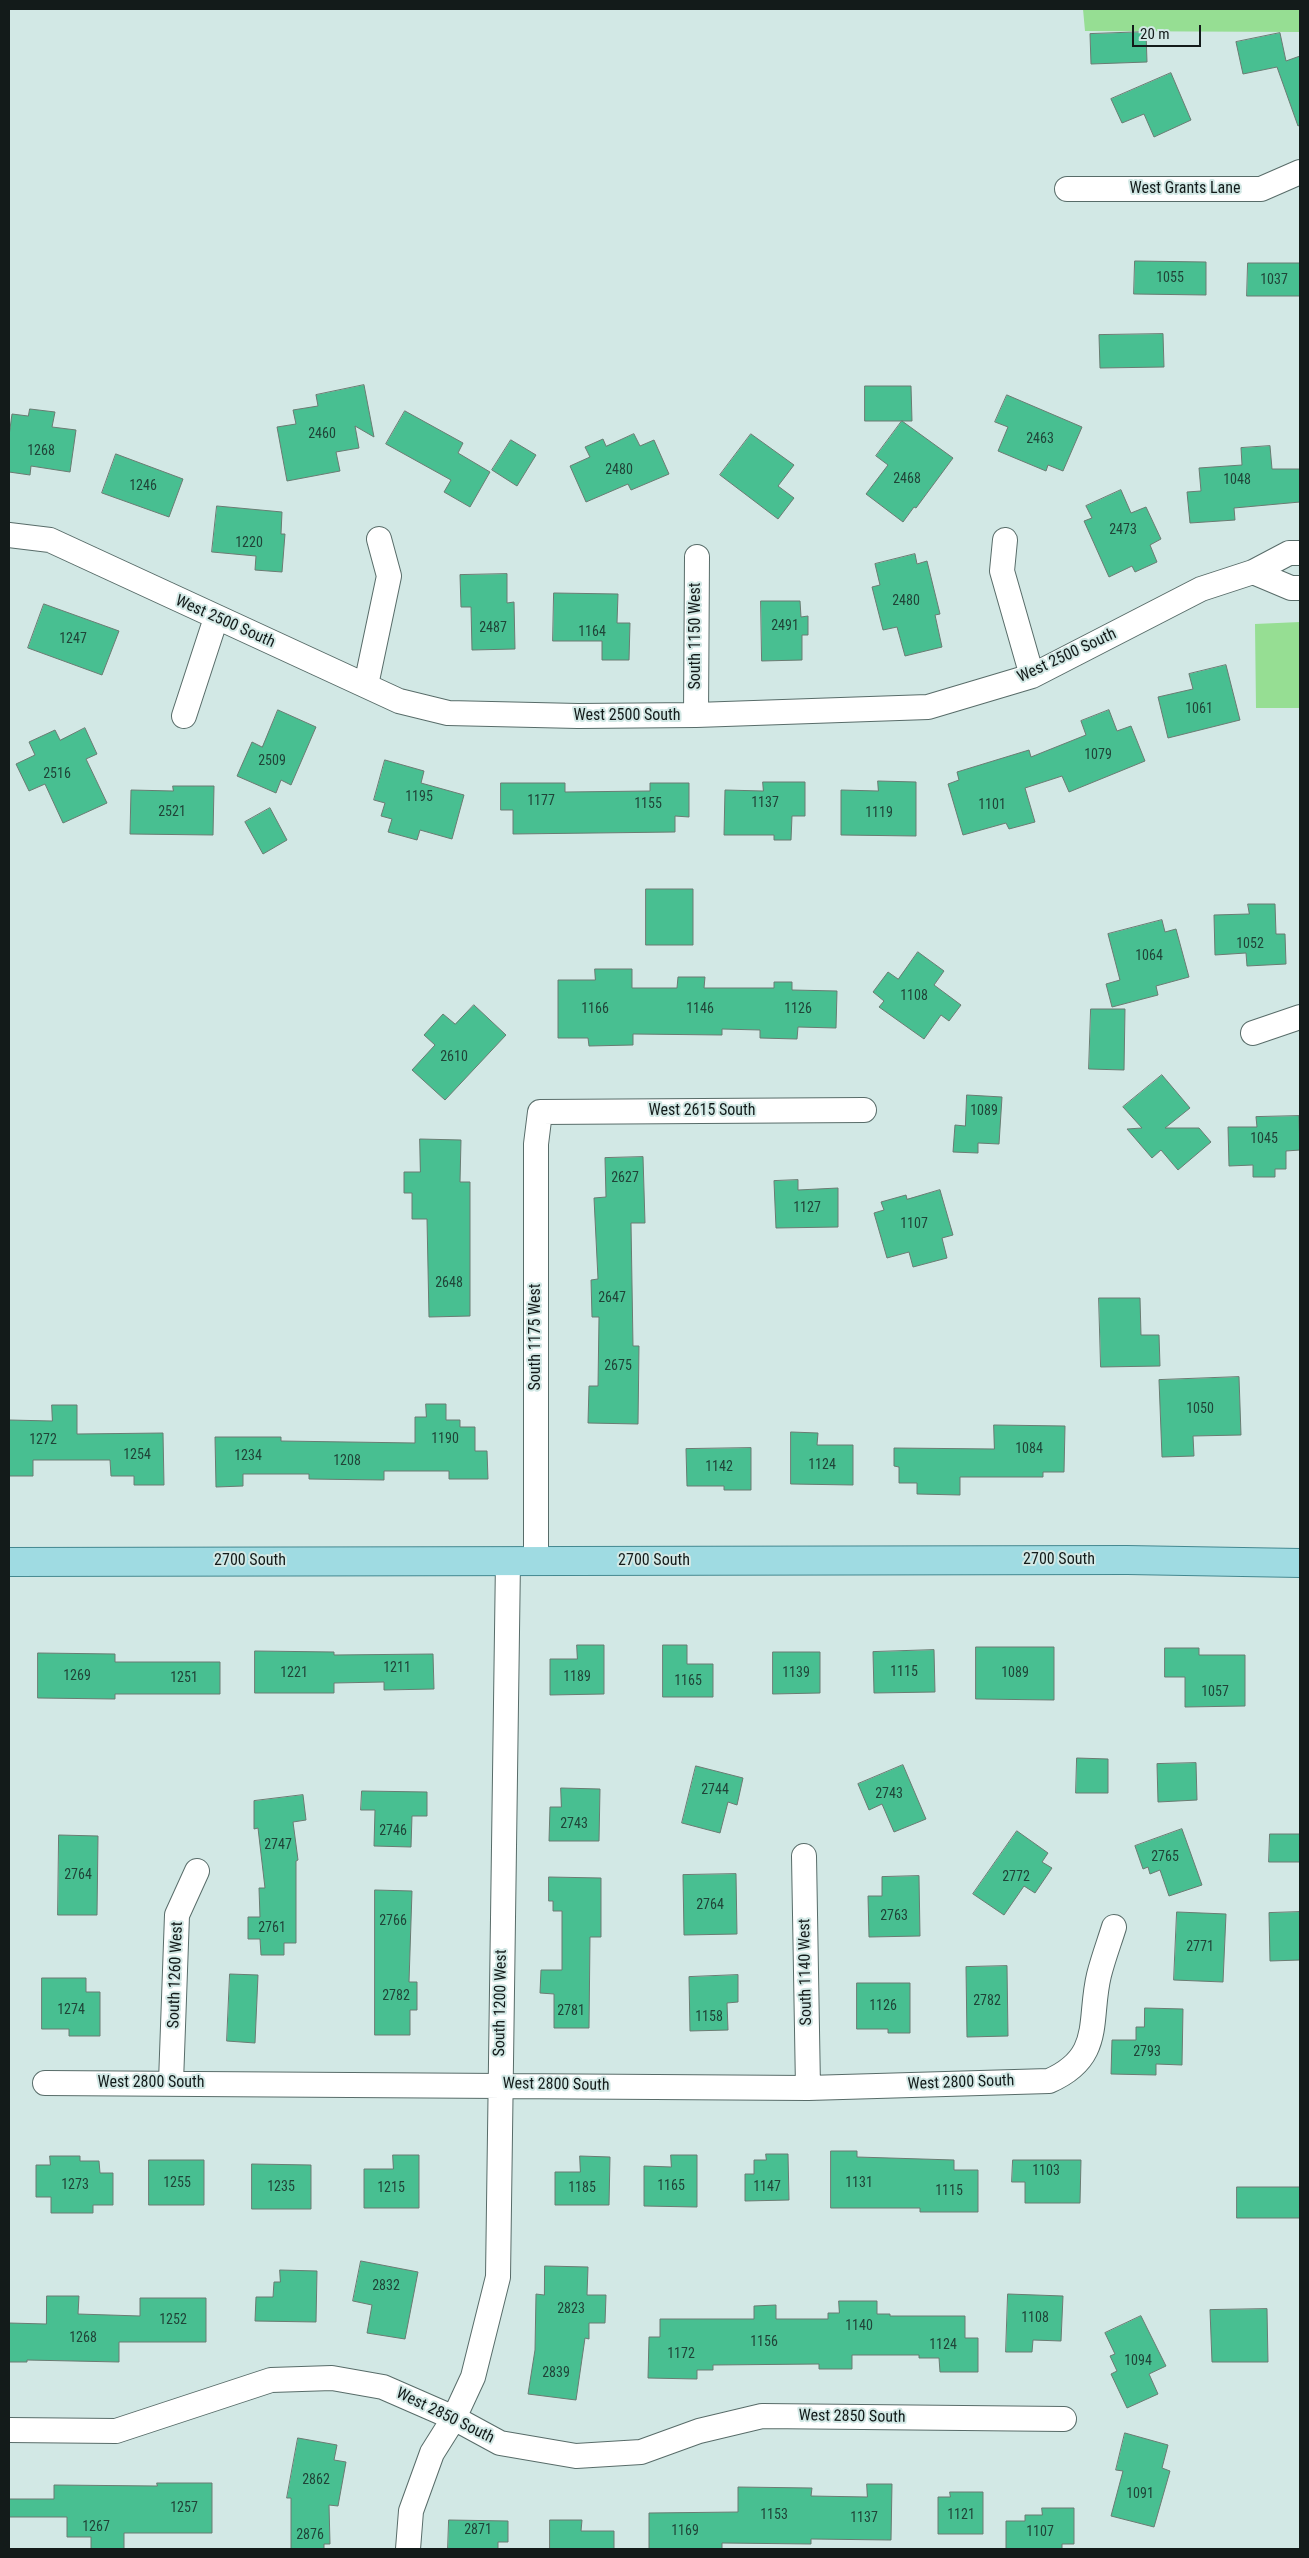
<!DOCTYPE html>
<html>
<head>
<meta charset="utf-8">
<style>
	body { margin:0 }
	#map { position:relative; width:1309px; height:2558px; overflow:hidden; background:#d2e8e5; font-family:"Roboto Condensed",sans-serif }
	canvas { display:block }
	.frame { position:absolute; inset:0; border:10px solid #131b1a; pointer-events:none }
	.scale { position:absolute; left:1132px; top:25px; width:69px; height:22px; box-sizing:border-box; border:2px solid #131b1a; border-top:0; padding-left:6px; font-size:15px; line-height:18px; white-space:nowrap; color:#131b1a; -webkit-text-stroke:4px #d2e8e5; paint-order:stroke }
</style>
</head>
<body>
<div id="map">
<canvas width="1309" height="2558"></canvas>
<div class="frame"></div>
<div class="scale">20 m</div>
</div>
<script>
const ctx = document.querySelector('canvas').getContext('2d');
ctx.lineJoin = 'round';
function fill(path, color) { ctx.fillStyle = color; ctx.fill(path, 'evenodd'); }
function trace(path, color, width, dash) { ctx.strokeStyle = color; ctx.lineWidth = width; ctx.lineCap = dash ? 'butt' : 'round'; ctx.setLineDash(dash || []); ctx.stroke(path); }
function write(font, color, halo, rows, align = 'center') {
  ctx.font = font + ' "Roboto Condensed",sans-serif'; ctx.lineWidth = 4; ctx.setLineDash([]); ctx.textBaseline = 'middle'; ctx.strokeStyle = halo; ctx.fillStyle = color; for (const [text, x, y, turn = 0] of rows) {
    ctx.save(); ctx.translate(x, y); ctx.rotate((+turn || 0) * Math.PI / 180); ctx.textAlign = isNaN(turn) ? turn : align; if (halo) ctx.strokeText(text, 0, 0); ctx.fillText(text, 0, 0); ctx.restore();
  }
}
fill(new Path2D(`
	M 1083,9 L 1300,9 L 1300,32 L 1085,31 Z
	M 1300,622 L 1300,708 L 1256,708 L 1255,624 Z`), '#96de93');
const building = new Path2D(`
	M 1146,32 L 1147,62 L 1091,64 L 1090,34 Z
	M 1280,33 L 1286,61 L 1300,56 L 1300,125 L 1298,126 L 1277,67 L 1243,74 L 1236,42 Z
	M 1171,73 L 1191,120 L 1154,137 L 1144,114 L 1122,123 L 1111,99 Z
	M 1135,261 L 1206,262 L 1206,295 L 1134,294 Z
	M 1248,263 L 1300,263 L 1300,296 L 1247,296 Z
	M 1163,334 L 1164,367 L 1100,368 L 1099,335 Z
	M 364,385 L 374,437 L 355,426 L 359,448 L 336,452 L 340,471 L 287,481 L 277,427 L 296,424 L 293,410 L 318,406 L 316,395 Z
	M 865,386 L 911,386 L 912,421 L 865,421 Z
	M 1007,395 L 1082,427 L 1063,471 L 1048,465 L 1046,471 L 998,451 L 1008,427 L 995,422 Z
	M 30,409 L 55,412 L 52,427 L 76,430 L 70,472 L 31,466 L 30,475 L 9,472 L 9,436 L 12,414 L 28,416 Z
	M 405,411 L 463,443 L 458,453 L 490,472 L 470,507 L 444,492 L 451,480 L 386,444 Z
	M 902,421 L 953,458 L 916,508 L 914,507 L 903,522 L 866,494 L 888,465 L 876,456 Z
	M 634,434 L 640,446 L 654,440 L 669,474 L 631,490 L 628,484 L 586,502 L 570,466 L 590,457 L 585,447 L 603,439 L 606,446 Z
	M 751,434 L 794,465 L 778,486 L 794,498 L 778,519 L 720,475 Z
	M 511,440 L 536,455 L 517,486 L 492,470 Z
	M 1270,446 L 1272,469 L 1300,469 L 1300,502 L 1234,508 L 1235,520 L 1190,523 L 1187,492 L 1201,491 L 1199,468 L 1242,465 L 1241,448 Z
	M 116,454 L 183,479 L 169,517 L 102,493 Z
	M 1121,490 L 1131,513 L 1146,507 L 1161,539 L 1150,545 L 1157,562 L 1135,572 L 1132,566 L 1109,577 L 1084,521 L 1092,518 L 1086,506 Z
	M 217,506 L 282,512 L 281,534 L 285,534 L 282,572 L 255,570 L 256,556 L 212,552 Z
	M 915,554 L 917,564 L 927,561 L 940,614 L 935,615 L 942,647 L 905,656 L 897,627 L 883,630 L 872,587 L 880,585 L 875,564 Z
	M 507,574 L 507,603 L 514,602 L 515,649 L 472,650 L 471,607 L 461,607 L 460,575 Z
	M 554,593 L 618,594 L 617,623 L 630,623 L 629,660 L 602,660 L 602,641 L 553,641 Z
	M 761,601 L 800,601 L 801,617 L 808,616 L 808,635 L 802,635 L 802,660 L 762,661 Z
	M 44,604 L 119,631 L 102,675 L 28,648 Z
	M 1226,665 L 1240,720 L 1168,738 L 1158,697 L 1193,689 L 1189,674 Z
	M 278,710 L 316,727 L 291,785 L 281,780 L 276,793 L 237,776 L 252,742 L 262,747 Z
	M 1109,710 L 1117,731 L 1131,726 L 1145,761 L 1069,792 L 1062,776 L 1025,788 L 1035,822 L 1009,829 L 1006,823 L 963,835 L 948,784 L 959,780 L 957,772 L 1029,750 L 1031,757 L 1086,735 L 1081,721 Z
	M 85,728 L 97,754 L 86,759 L 107,803 L 63,823 L 45,784 L 29,791 L 16,764 L 35,755 L 29,742 L 55,730 L 60,740 Z
	M 385,760 L 424,771 L 421,783 L 464,795 L 452,839 L 420,830 L 417,840 L 388,832 L 392,819 L 381,816 L 385,803 L 374,800 Z
	M 878,781 L 916,782 L 916,836 L 841,835 L 841,790 L 878,791 Z
	M 763,782 L 805,782 L 805,816 L 792,816 L 791,840 L 774,840 L 774,835 L 724,835 L 725,790 L 763,791 Z
	M 501,783 L 565,783 L 565,792 L 650,791 L 650,783 L 689,783 L 689,817 L 675,816 L 675,832 L 513,834 L 513,810 L 501,810 Z
	M 173,786 L 214,786 L 213,835 L 130,834 L 131,790 L 173,791 Z
	M 270,808 L 287,840 L 263,854 L 245,822 Z
	M 646,889 L 693,889 L 693,945 L 646,945 Z
	M 1248,904 L 1275,904 L 1276,934 L 1285,934 L 1286,964 L 1247,966 L 1246,953 L 1215,955 L 1214,915 L 1249,914 Z
	M 1162,920 L 1165,932 L 1176,929 L 1189,977 L 1156,986 L 1158,995 L 1112,1007 L 1106,984 L 1120,980 L 1108,934 Z
	M 918,952 L 944,971 L 934,985 L 961,1005 L 949,1021 L 941,1015 L 924,1039 L 879,1007 L 884,1001 L 873,992 L 888,972 L 898,979 Z
	M 595,969 L 632,969 L 632,988 L 677,988 L 678,977 L 705,977 L 704,988 L 774,988 L 774,982 L 792,982 L 792,990 L 837,991 L 836,1028 L 798,1027 L 797,1039 L 760,1038 L 760,1030 L 722,1029 L 722,1035 L 633,1034 L 633,1045 L 589,1046 L 588,1038 L 558,1038 L 558,980 L 595,980 Z
	M 474,1005 L 506,1035 L 445,1100 L 412,1070 L 435,1045 L 424,1035 L 443,1014 L 455,1024 Z
	M 1091,1009 L 1125,1009 L 1124,1070 L 1089,1069 Z
	M 1162,1075 L 1190,1108 L 1165,1128 L 1199,1128 L 1211,1142 L 1178,1170 L 1161,1150 L 1152,1158 L 1127,1129 L 1142,1128 L 1123,1107 Z
	M 967,1095 L 1002,1097 L 999,1144 L 978,1143 L 978,1153 L 953,1152 L 955,1125 L 965,1126 Z
	M 1299,1116 L 1300,1150 L 1286,1151 L 1286,1169 L 1275,1169 L 1275,1177 L 1253,1177 L 1253,1165 L 1229,1166 L 1228,1127 L 1257,1127 L 1256,1117 Z
	M 420,1139 L 461,1140 L 460,1182 L 470,1182 L 470,1316 L 429,1317 L 427,1219 L 412,1219 L 412,1193 L 404,1193 L 404,1172 L 420,1172 Z
	M 643,1157 L 645,1223 L 631,1223 L 633,1346 L 639,1346 L 638,1424 L 588,1423 L 589,1386 L 598,1386 L 599,1317 L 592,1317 L 591,1280 L 598,1279 L 594,1198 L 606,1197 L 605,1158 Z
	M 798,1180 L 798,1190 L 838,1188 L 838,1227 L 776,1228 L 774,1181 Z
	M 940,1190 L 953,1235 L 942,1238 L 947,1258 L 913,1267 L 909,1252 L 887,1258 L 874,1213 L 884,1210 L 881,1202 L 906,1195 L 907,1199 Z
	M 1099,1298 L 1140,1298 L 1141,1335 L 1159,1335 L 1160,1366 L 1101,1367 Z
	M 1239,1377 L 1241,1435 L 1193,1436 L 1194,1456 L 1162,1457 L 1159,1380 Z
	M 426,1404 L 446,1404 L 446,1420 L 460,1420 L 460,1427 L 475,1427 L 475,1451 L 487,1451 L 488,1479 L 449,1479 L 449,1471 L 384,1471 L 384,1480 L 309,1479 L 309,1474 L 243,1474 L 243,1486 L 216,1487 L 215,1437 L 281,1437 L 281,1441 L 415,1443 L 415,1417 L 426,1417 Z
	M 52,1405 L 77,1405 L 77,1434 L 163,1433 L 164,1485 L 134,1485 L 134,1476 L 111,1476 L 110,1460 L 33,1460 L 33,1476 L 9,1476 L 9,1420 L 52,1421 Z
	M 994,1425 L 1065,1426 L 1064,1472 L 1043,1472 L 1043,1477 L 960,1477 L 960,1495 L 917,1494 L 917,1483 L 899,1483 L 899,1467 L 894,1466 L 894,1448 L 994,1449 Z
	M 791,1432 L 818,1433 L 817,1445 L 853,1445 L 853,1485 L 791,1484 Z
	M 751,1448 L 751,1490 L 724,1490 L 724,1486 L 687,1486 L 686,1449 Z
	M 577,1645 L 604,1645 L 604,1694 L 550,1695 L 550,1659 L 577,1659 Z
	M 663,1645 L 687,1645 L 687,1664 L 713,1664 L 713,1697 L 663,1697 Z
	M 976,1647 L 1054,1647 L 1054,1700 L 976,1699 Z
	M 1165,1648 L 1199,1648 L 1199,1655 L 1245,1655 L 1245,1706 L 1185,1707 L 1185,1677 L 1165,1677 Z
	M 934,1650 L 935,1692 L 874,1693 L 873,1652 Z
	M 255,1651 L 334,1652 L 334,1655 L 433,1654 L 434,1689 L 384,1690 L 384,1682 L 334,1683 L 334,1693 L 255,1693 Z
	M 773,1652 L 820,1652 L 820,1693 L 773,1694 Z
	M 38,1653 L 115,1654 L 115,1662 L 220,1662 L 220,1694 L 115,1694 L 115,1699 L 38,1698 Z
	M 1077,1758 L 1108,1759 L 1108,1793 L 1076,1793 Z
	M 1196,1763 L 1197,1800 L 1158,1802 L 1157,1764 Z
	M 903,1765 L 926,1819 L 894,1832 L 882,1804 L 869,1810 L 858,1784 Z
	M 696,1766 L 743,1778 L 737,1805 L 728,1802 L 720,1833 L 682,1823 Z
	M 561,1788 L 600,1789 L 599,1841 L 549,1841 L 550,1807 L 561,1807 Z
	M 362,1791 L 427,1792 L 427,1816 L 412,1816 L 411,1847 L 374,1846 L 375,1810 L 361,1810 Z
	M 303,1795 L 306,1820 L 293,1822 L 298,1860 L 296,1861 L 296,1943 L 284,1943 L 284,1955 L 261,1955 L 260,1939 L 248,1939 L 248,1917 L 260,1917 L 259,1888 L 265,1888 L 258,1828 L 254,1829 L 254,1801 Z
	M 1182,1829 L 1202,1885 L 1169,1896 L 1160,1870 L 1150,1874 L 1148,1867 L 1143,1869 L 1135,1846 Z
	M 1017,1831 L 1048,1853 L 1042,1862 L 1052,1868 L 1035,1893 L 1024,1886 L 1004,1915 L 973,1894 Z
	M 1270,1834 L 1300,1834 L 1300,1862 L 1269,1862 Z
	M 59,1835 L 98,1836 L 97,1915 L 58,1915 Z
	M 736,1874 L 737,1934 L 684,1935 L 683,1875 Z
	M 919,1876 L 920,1936 L 869,1937 L 868,1896 L 882,1896 L 882,1877 Z
	M 549,1877 L 601,1878 L 601,1937 L 590,1937 L 589,2028 L 554,2028 L 554,1994 L 540,1993 L 541,1970 L 562,1970 L 562,1911 L 553,1911 L 553,1901 L 549,1901 Z
	M 375,1890 L 412,1891 L 409,1982 L 417,1982 L 417,2010 L 410,2010 L 410,2035 L 375,2035 Z
	M 1177,1912 L 1226,1914 L 1223,1982 L 1174,1980 Z
	M 1300,1912 L 1300,1960 L 1270,1961 L 1269,1913 Z
	M 1007,1966 L 1008,2036 L 967,2037 L 966,1967 Z
	M 230,1974 L 258,1975 L 255,2043 L 227,2041 Z
	M 738,1975 L 738,2002 L 727,2003 L 728,2030 L 690,2031 L 689,1977 Z
	M 42,1978 L 86,1978 L 86,1992 L 100,1992 L 100,2036 L 69,2036 L 69,2029 L 42,2029 Z
	M 857,1983 L 910,1983 L 910,2033 L 888,2033 L 888,2029 L 857,2029 Z
	M 1145,2008 L 1183,2009 L 1182,2065 L 1156,2064 L 1156,2075 L 1111,2074 L 1112,2040 L 1136,2040 L 1136,2027 L 1144,2027 Z
	M 831,2151 L 857,2151 L 857,2157 L 954,2160 L 954,2170 L 978,2170 L 978,2212 L 920,2212 L 920,2208 L 831,2208 Z
	M 766,2154 L 788,2154 L 789,2200 L 745,2201 L 745,2174 L 754,2174 L 754,2160 L 766,2160 Z
	M 393,2155 L 419,2155 L 419,2208 L 364,2208 L 364,2169 L 393,2169 Z
	M 671,2155 L 697,2155 L 697,2207 L 644,2206 L 644,2166 L 671,2167 Z
	M 50,2156 L 80,2156 L 80,2161 L 99,2161 L 100,2173 L 113,2173 L 113,2205 L 93,2205 L 93,2213 L 51,2213 L 51,2197 L 36,2197 L 36,2165 L 50,2165 Z
	M 580,2156 L 610,2157 L 609,2205 L 555,2205 L 555,2172 L 580,2172 Z
	M 149,2160 L 204,2160 L 204,2205 L 149,2205 Z
	M 1013,2160 L 1081,2160 L 1080,2203 L 1025,2203 L 1025,2182 L 1012,2182 Z
	M 252,2164 L 311,2165 L 311,2209 L 252,2209 Z
	M 1237,2187 L 1300,2187 L 1300,2218 L 1237,2218 Z
	M 361,2261 L 418,2272 L 405,2339 L 367,2333 L 372,2305 L 353,2301 Z
	M 545,2266 L 588,2267 L 587,2295 L 606,2295 L 605,2323 L 589,2323 L 589,2339 L 585,2338 L 576,2400 L 528,2394 L 535,2350 L 536,2294 L 544,2295 Z
	M 280,2270 L 317,2271 L 316,2322 L 255,2321 L 256,2297 L 273,2297 L 274,2282 L 280,2282 Z
	M 1008,2294 L 1063,2296 L 1061,2341 L 1033,2340 L 1032,2352 L 1006,2352 Z
	M 47,2296 L 79,2296 L 78,2314 L 140,2316 L 140,2298 L 206,2298 L 206,2342 L 119,2342 L 119,2362 L 27,2360 L 27,2362 L 9,2362 L 9,2323 L 46,2324 Z
	M 839,2301 L 877,2301 L 877,2314 L 890,2314 L 890,2316 L 965,2316 L 965,2338 L 978,2338 L 978,2372 L 940,2372 L 939,2358 L 919,2358 L 919,2355 L 852,2355 L 852,2369 L 819,2369 L 819,2364 L 713,2365 L 713,2370 L 697,2370 L 697,2379 L 648,2378 L 649,2337 L 660,2337 L 660,2319 L 754,2319 L 754,2306 L 776,2305 L 776,2319 L 828,2319 L 828,2313 L 839,2313 Z
	M 1267,2309 L 1268,2362 L 1212,2362 L 1210,2310 Z
	M 1141,2316 L 1166,2366 L 1149,2374 L 1158,2394 L 1127,2408 L 1111,2374 L 1117,2371 L 1110,2356 L 1115,2354 L 1105,2333 Z
	M 1125,2433 L 1168,2445 L 1162,2468 L 1170,2471 L 1154,2527 L 1111,2516 L 1123,2471 L 1116,2470 Z
	M 298,2438 L 337,2445 L 334,2460 L 346,2462 L 338,2506 L 329,2505 L 330,2544 L 324,2544 L 324,2549 L 291,2549 L 291,2498 L 287,2498 Z
	M 157,2483 L 212,2483 L 212,2533 L 124,2533 L 124,2549 L 91,2549 L 91,2537 L 67,2537 L 67,2517 L 9,2517 L 9,2499 L 54,2499 L 54,2485 L 157,2486 Z
	M 867,2484 L 892,2484 L 891,2540 L 811,2539 L 811,2544 L 722,2543 L 722,2549 L 649,2549 L 649,2513 L 738,2512 L 738,2487 L 812,2488 L 811,2496 L 867,2497 Z
	M 950,2492 L 983,2492 L 983,2534 L 938,2534 L 938,2497 L 950,2497 Z
	M 1042,2508 L 1074,2508 L 1074,2544 L 1062,2544 L 1062,2549 L 1006,2549 L 1006,2521 L 1025,2521 L 1025,2515 L 1042,2515 Z
	M 449,2520 L 508,2521 L 508,2542 L 498,2542 L 498,2549 L 448,2549 Z
	M 550,2520 L 582,2520 L 581,2531 L 614,2531 L 614,2549 L 550,2549 Z`);
fill(building, '#48bf91');
trace(building, '#6a7b72', 1);
const minor = new Path2D(`
	M 1067,189 L 1261,189 L 1300,172
	M 9,535 L 50,540 L 399,701 L 448,713 L 578,716 L 696,715 L 928,707 L 1032,676 L 1201,589 L 1253,572 L 1289,553 L 1300,553
	M 1005,540 L 1002,571 L 1032,676
	M 1253,572 L 1291,588 L 1300,588
	M 366,685 L 389,576 L 379,539
	M 696,715 L 697,557
	M 184,716 L 216,618
	M 1253,1033 L 1300,1017
	M 536,1562 L 536,1144 L 540,1112 L 864,1110
	M 804,1856 L 808,2088
	M 171,2082 L 177,1915 L 197,1871
	M 45,2083 L 808,2088 L 1049,2081 C 1104,2057 1088,2020 1099,1975 C 1103,1959 1109,1943 1114,1927
	M 9,2430 L 116,2431 L 271,2380 L 332,2378 L 383,2387 L 454,2418 L 500,2443 L 576,2456 L 641,2452 L 699,2431 L 762,2416 L 1064,2419
	M 408,2549 L 411,2511 L 432,2453 L 454,2418 L 473,2377 L 498,2277 L 508,1560`);
const major = new Path2D(`
	M 9,1562 L 1127,1560 L 1300,1563`);
trace(minor, '#586c69', 26);
trace(major, '#448890', 30);
trace(minor, '#fff', 24);
trace(major, '#9fdbe2', 28);
write('14px', '#204438', null, [
	["1055",1170,278],
	["1037",1274,280],
	["2460",322,434],
	["2463",1040,439],
	["1268",41,451],
	["2480",619,470],
	["2468",907,479],
	["1048",1237,480],
	["1246",143,486],
	["2473",1123,530],
	["1220",249,543],
	["2480",906,601],
	["2491",785,626],
	["2487",493,628],
	["1164",592,632],
	["1247",73,639],
	["1061",1199,709],
	["1079",1098,755],
	["2509",272,761],
	["2516",57,774],
	["1195",419,797],
	["1177",541,801],
	["1137",765,803],
	["1155",648,804],
	["1101",992,805],
	["2521",172,812],
	["1119",879,813],
	["1052",1250,944],
	["1064",1149,956],
	["1108",914,996],
	["1166",595,1009],
	["1146",700,1009],
	["1126",798,1009],
	["2610",454,1057],
	["1089",984,1111],
	["1045",1264,1139],
	["2627",625,1178],
	["1127",807,1208],
	["1107",914,1224],
	["2648",449,1283],
	["2647",612,1298],
	["2675",618,1366],
	["1050",1200,1409],
	["1190",445,1439],
	["1272",43,1440],
	["1084",1029,1449],
	["1254",137,1455],
	["1234",248,1456],
	["1208",347,1461],
	["1124",822,1465],
	["1142",719,1467],
	["1211",397,1668],
	["1115",904,1672],
	["1221",294,1673],
	["1139",796,1673],
	["1089",1015,1673],
	["1269",77,1676],
	["1189",577,1677],
	["1251",184,1678],
	["1165",688,1681],
	["1057",1215,1692],
	["2744",715,1790],
	["2743",889,1794],
	["2743",574,1824],
	["2746",393,1831],
	["2747",278,1845],
	["2765",1165,1857],
	["2764",78,1875],
	["2772",1016,1877],
	["2764",710,1905],
	["2763",894,1916],
	["2766",393,1921],
	["2761",272,1928],
	["2771",1200,1947],
	["2782",396,1996],
	["2782",987,2001],
	["1126",883,2006],
	["1274",71,2010],
	["2781",571,2011],
	["1158",709,2017],
	["2793",1147,2052],
	["1103",1046,2171],
	["1255",177,2183],
	["1131",859,2183],
	["1273",75,2185],
	["1165",671,2186],
	["1235",281,2187],
	["1147",767,2187],
	["1215",391,2188],
	["1185",582,2188],
	["1115",949,2191],
	["2832",386,2286],
	["2823",571,2309],
	["1108",1035,2318],
	["1252",173,2320],
	["1140",859,2326],
	["1268",83,2338],
	["1156",764,2342],
	["1124",943,2345],
	["1172",681,2354],
	["1094",1138,2361],
	["2839",556,2373],
	["2862",316,2480],
	["1091",1140,2494],
	["1257",184,2508],
	["1153",774,2515],
	["1121",961,2515],
	["1137",864,2518],
	["1267",96,2527],
	["2871",478,2530],
	["1169",685,2531],
	["1107",1040,2532],
	["2876",310,2535]
]);
write('16px', '#131b1a', '#d2e8e5', [
	["West Grants Lane",1185,189],
	["West 2500 South",225,622,24],
	["South 1150 West",696,636,-90],
	["West 2500 South",1067,656,-25],
	["West 2500 South",627,716],
	["West 2615 South",702,1111],
	["South 1175 West",536,1337,-90],
	["2700 South",1059,1560],
	["2700 South",250,1561],
	["2700 South",654,1561],
	["South 1140 West",806,1972,-91],
	["South 1260 West",176,1975,-88],
	["South 1200 West",501,2003,-89],
	["West 2800 South",151,2083],
	["West 2800 South",961,2083,-2],
	["West 2800 South",556,2085,1],
	["West 2850 South",445,2416,26],
	["West 2850 South",852,2417,1]
]);
</script>
</body>
</html>
